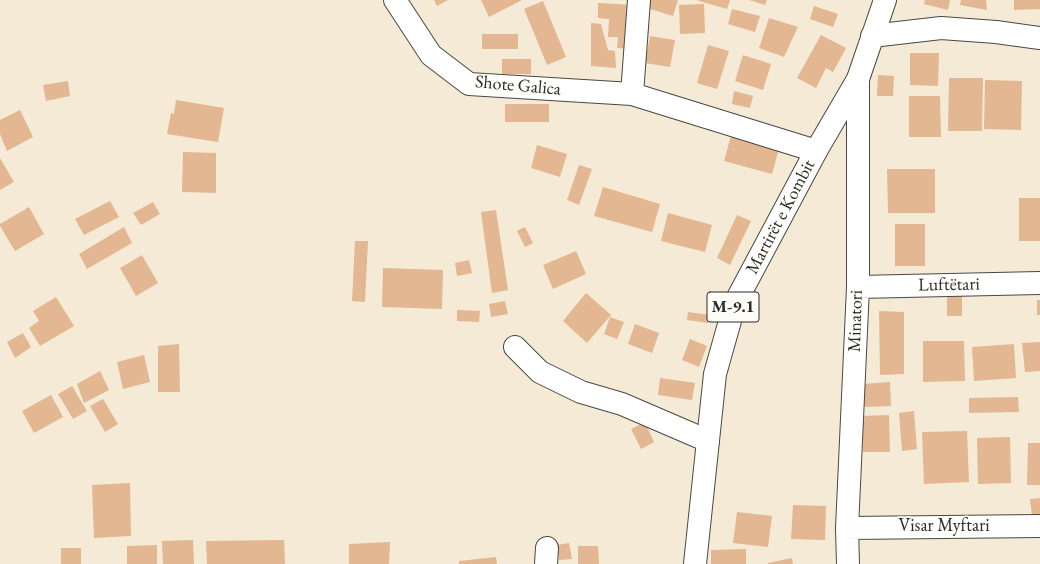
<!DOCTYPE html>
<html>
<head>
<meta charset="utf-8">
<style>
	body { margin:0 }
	canvas { display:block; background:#f5ead5 }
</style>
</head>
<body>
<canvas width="1040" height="564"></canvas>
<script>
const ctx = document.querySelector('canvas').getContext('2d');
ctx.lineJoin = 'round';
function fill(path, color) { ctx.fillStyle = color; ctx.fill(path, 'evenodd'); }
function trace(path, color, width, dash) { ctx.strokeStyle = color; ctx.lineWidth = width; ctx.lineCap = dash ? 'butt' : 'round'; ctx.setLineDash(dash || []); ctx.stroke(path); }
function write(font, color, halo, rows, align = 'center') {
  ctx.font = font + ' "EB Garamond",serif'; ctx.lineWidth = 3; ctx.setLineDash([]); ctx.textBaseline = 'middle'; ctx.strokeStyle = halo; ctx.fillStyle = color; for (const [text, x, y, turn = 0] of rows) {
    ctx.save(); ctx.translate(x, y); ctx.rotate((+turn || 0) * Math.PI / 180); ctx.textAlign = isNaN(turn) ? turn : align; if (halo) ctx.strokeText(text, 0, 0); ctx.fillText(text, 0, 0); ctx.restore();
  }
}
fill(new Path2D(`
	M 434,0 L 448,0 L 437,6 Z
	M 481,0 L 522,0 L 489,17 Z
	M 642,0 L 678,0 L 673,16 L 640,6 Z
	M 696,0 L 730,0 L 727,9 Z
	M 749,0 L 767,0 L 765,5 Z
	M 925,0 L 950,0 L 948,10 L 924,4 Z
	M 961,0 L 986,0 L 987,10 L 960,5 Z
	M 1014,0 L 1040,0 L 1040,9 L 1014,10 Z
	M 543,1 L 566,57 L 547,65 L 524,9 Z
	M 598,3 L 634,5 L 633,49 L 617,48 L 618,37 L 608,37 L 609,19 L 598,18 Z
	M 704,4 L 705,33 L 680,34 L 679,5 Z
	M 814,6 L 838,14 L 833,27 L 810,19 Z
	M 732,9 L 760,16 L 755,32 L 728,24 Z
	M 769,18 L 798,27 L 784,57 L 759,48 Z
	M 591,23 L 601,24 L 608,50 L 615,51 L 616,68 L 591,66 Z
	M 482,34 L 518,34 L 518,49 L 482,49 Z
	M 821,35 L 846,48 L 833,72 L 826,68 L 816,88 L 797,78 Z
	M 650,36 L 675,40 L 670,67 L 645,63 Z
	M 708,45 L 729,51 L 717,89 L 697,83 Z
	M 910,53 L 939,53 L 938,86 L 910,85 Z
	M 743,55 L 771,64 L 763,90 L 735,81 Z
	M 502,59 L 531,59 L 531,74 L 502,74 Z
	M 878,75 L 894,76 L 893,96 L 877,96 Z
	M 949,78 L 983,78 L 982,131 L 948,131 Z
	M 985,80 L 1022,81 L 1021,130 L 984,129 Z
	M 68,81 L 70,96 L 46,101 L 43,85 Z
	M 734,91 L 753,96 L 750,108 L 732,104 Z
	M 909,96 L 940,96 L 941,137 L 909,137 Z
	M 176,100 L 224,108 L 218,142 L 167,134 L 171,113 L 174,114 Z
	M 505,104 L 549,104 L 549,122 L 505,122 Z
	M 20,110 L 33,137 L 7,151 L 0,134 L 0,120 Z
	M 732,132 L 780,145 L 772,174 L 724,161 Z
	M 537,145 L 567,154 L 560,177 L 531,168 Z
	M 183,152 L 216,153 L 216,193 L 182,192 Z
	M 0,158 L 14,182 L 0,190 Z
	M 579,165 L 592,169 L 579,205 L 567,200 Z
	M 887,169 L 935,169 L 935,213 L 888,213 Z
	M 603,187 L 660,204 L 652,232 L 594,216 Z
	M 1019,198 L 1040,198 L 1040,241 L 1019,241 Z
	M 110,201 L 119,217 L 84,235 L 75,219 Z
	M 153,202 L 160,214 L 141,225 L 133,213 Z
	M 29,207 L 44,234 L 15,251 L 0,226 L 0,224 Z
	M 496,210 L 508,290 L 492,293 L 481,212 Z
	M 668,213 L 712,225 L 705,252 L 661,241 Z
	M 737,215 L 751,221 L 730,265 L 717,258 Z
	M 895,224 L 925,224 L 925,266 L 895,266 Z
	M 124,227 L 132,243 L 87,269 L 79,254 Z
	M 525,227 L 533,243 L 525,247 L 517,231 Z
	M 355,241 L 368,241 L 365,302 L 352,301 Z
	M 576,251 L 586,274 L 553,289 L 543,265 Z
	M 142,255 L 158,283 L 136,296 L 120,268 Z
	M 469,260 L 472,273 L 457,276 L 455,263 Z
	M 383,268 L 443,270 L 442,309 L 382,307 Z
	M 586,293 L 611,315 L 587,343 L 563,321 Z
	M 962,295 L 962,316 L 947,316 L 947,296 Z
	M 56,297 L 74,326 L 40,346 L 29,328 L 39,321 L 33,311 Z
	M 1037,300 L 1040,300 L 1040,315 L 1037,315 Z
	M 505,301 L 508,314 L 491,317 L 489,304 Z
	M 457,310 L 480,311 L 479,322 L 457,321 Z
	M 879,311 L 904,312 L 904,374 L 880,375 Z
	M 688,312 L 710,315 L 708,323 L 687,320 Z
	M 610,317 L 624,322 L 617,339 L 604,334 Z
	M 635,324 L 659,333 L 652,353 L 628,344 Z
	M 23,333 L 31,347 L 15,358 L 7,342 Z
	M 690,339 L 707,346 L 699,367 L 682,360 Z
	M 923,341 L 964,341 L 965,381 L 923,382 Z
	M 1040,342 L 1040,371 L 1025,372 L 1022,343 Z
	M 179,344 L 180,392 L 158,392 L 158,346 Z
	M 1014,344 L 1016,378 L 974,381 L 972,347 Z
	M 144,355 L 150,382 L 123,389 L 117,362 Z
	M 100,371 L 109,390 L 84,403 L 77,384 Z
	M 660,378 L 695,383 L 692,400 L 658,395 Z
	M 890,382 L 891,406 L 863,407 L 862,384 Z
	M 72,386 L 87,411 L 73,419 L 58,394 Z
	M 51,395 L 63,417 L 34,433 L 22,411 Z
	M 1018,397 L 1019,412 L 969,413 L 969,398 Z
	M 103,399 L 118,424 L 105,432 L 90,406 Z
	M 914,411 L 917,449 L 902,451 L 899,413 Z
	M 889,415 L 890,452 L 863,452 L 862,416 Z
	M 645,422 L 654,442 L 641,449 L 631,429 Z
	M 967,431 L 969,482 L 924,484 L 922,432 Z
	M 1010,437 L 1011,483 L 978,484 L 977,438 Z
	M 1028,443 L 1040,443 L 1040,485 L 1027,485 Z
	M 130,483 L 131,536 L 94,538 L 92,485 Z
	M 1040,498 L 1040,515 L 1032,515 L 1030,499 Z
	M 793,505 L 826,506 L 825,540 L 791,539 Z
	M 737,512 L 772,516 L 768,547 L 733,543 Z
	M 193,540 L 194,564 L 163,564 L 162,541 Z
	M 284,540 L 285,564 L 207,564 L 206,541 Z
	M 390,542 L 389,564 L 349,564 L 349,544 Z
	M 569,543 L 572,559 L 559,560 L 557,545 Z
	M 157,545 L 157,564 L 127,564 L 127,546 Z
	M 578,546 L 598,546 L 599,564 L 578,564 Z
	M 61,548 L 81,548 L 81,564 L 61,564 Z
	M 746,549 L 746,564 L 711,564 L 711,550 Z
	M 496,557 L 497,564 L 459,564 L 459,561 Z
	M 792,558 L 793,564 L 768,564 L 768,563 Z`), '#e2b792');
const minor = new Path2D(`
	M 395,0 L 431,55 L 469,84 L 632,94 L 816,151
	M 872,36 L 941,28 L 996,32 L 1040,38
	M 632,94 L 639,0
	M 858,287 L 1040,283
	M 515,347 L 540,372 L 581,392 L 622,404 L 708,441
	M 847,528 L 1040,526
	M 546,564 L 547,548
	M 848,564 L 847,528 L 858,287 L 858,79`);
const primary = new Path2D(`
	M 695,564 L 715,374 L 735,303 L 816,151 L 858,79 L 885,0`);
trace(minor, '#494844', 24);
trace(primary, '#494844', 24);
trace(minor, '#fff', 22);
trace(primary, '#fff', 22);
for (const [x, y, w] of [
	[733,307,52]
]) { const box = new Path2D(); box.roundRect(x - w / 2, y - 15, w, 30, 3); ctx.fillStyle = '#fdfcf7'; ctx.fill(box); trace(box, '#2b2b2b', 1); }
write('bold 17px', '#2b2b2b', null, [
	["M-9.1",733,307]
]);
write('18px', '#2b2b2b', '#fdfcf7', [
	["Shote Galica",518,86,5],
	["Martirët e Kombit",781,217,-62],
	["Luftëtari",949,285,-1],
	["Minatori",856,321,-88],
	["Visar Myftari",944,526]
]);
</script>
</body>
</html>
